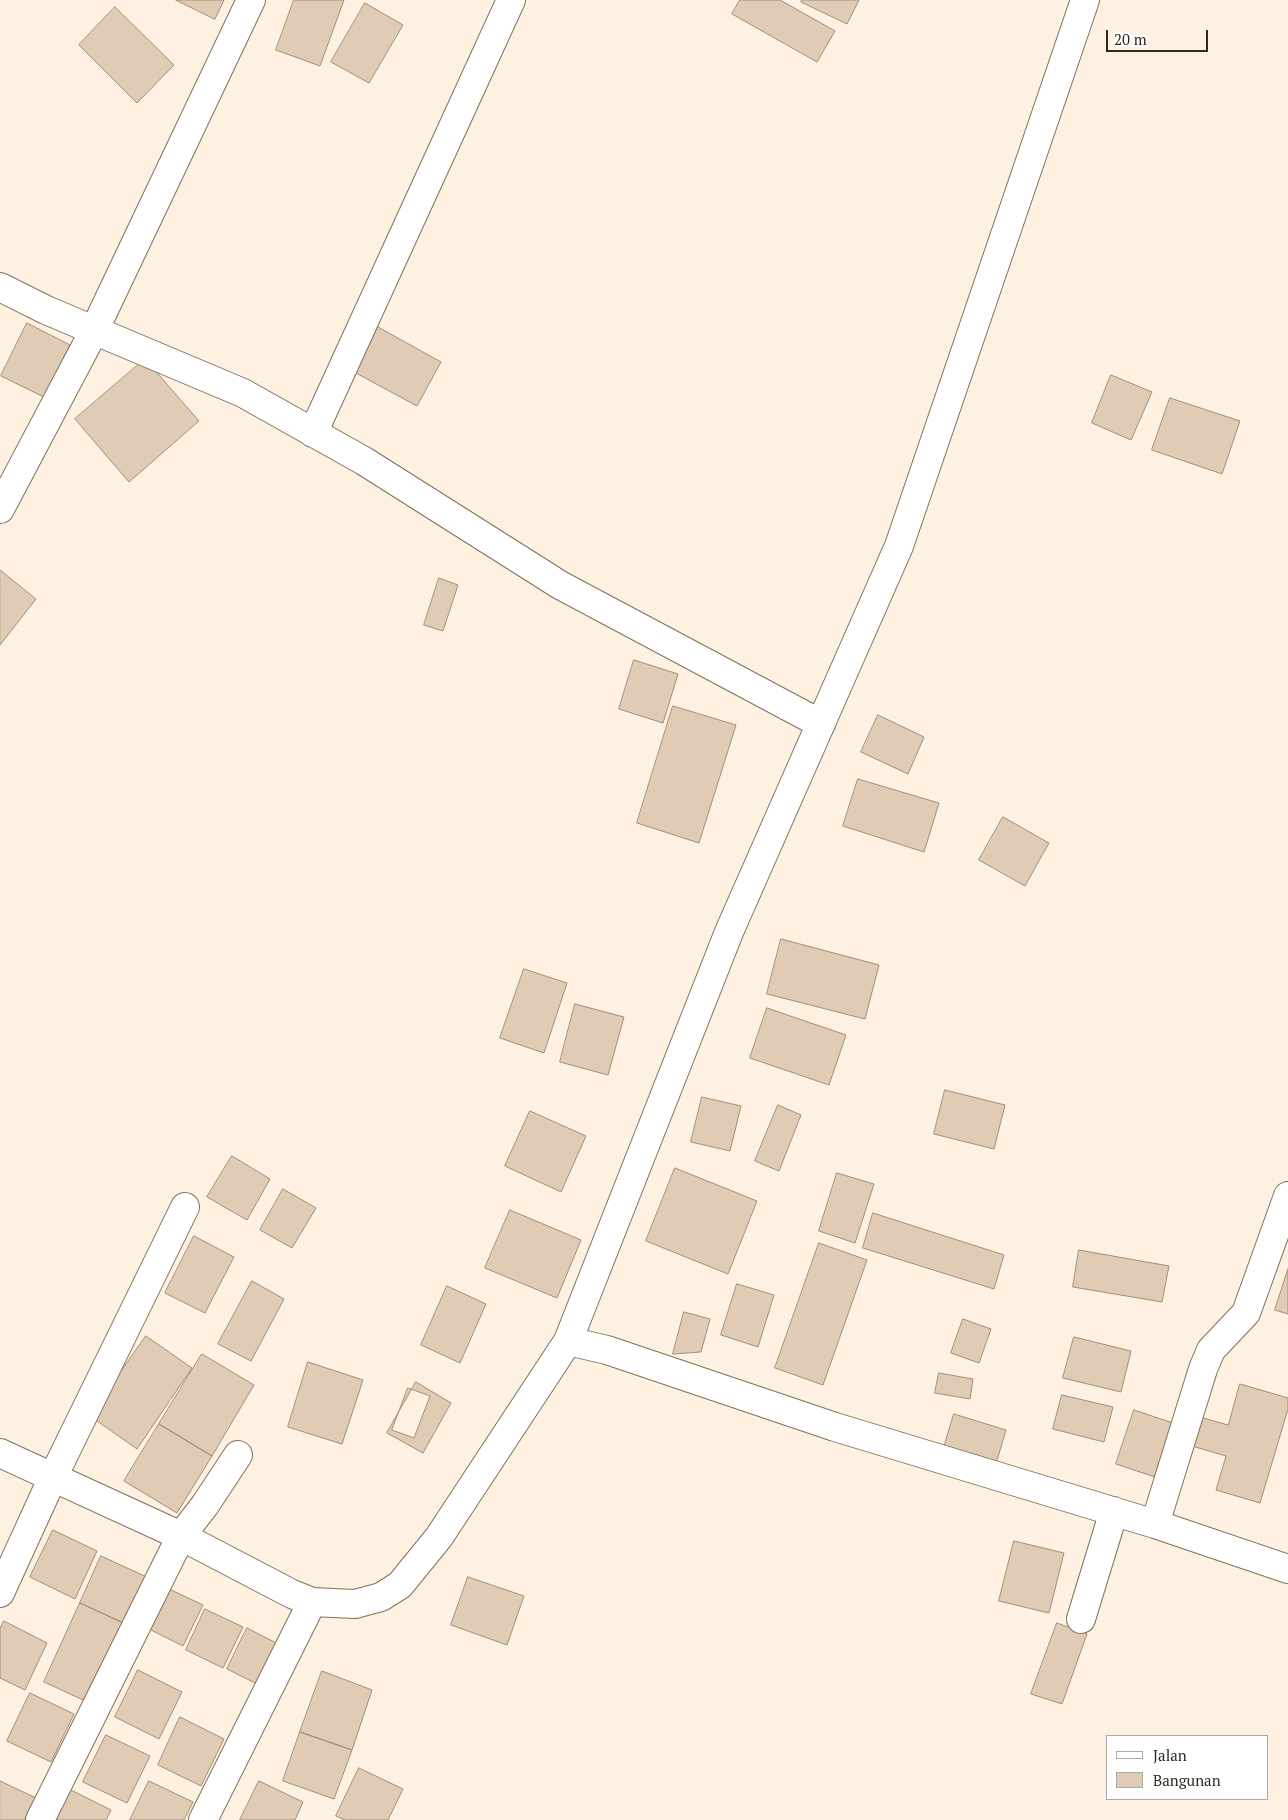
<!DOCTYPE html>
<html>
<head>
<meta charset="utf-8">
<style>
	body { margin:0 }
	#map { position:relative; width:1288px; height:1820px; overflow:hidden; background:#fef1e2; font-family:"PT Serif",serif }
	canvas { display:block }
	.legend { position:absolute; left:1106px; top:1735px; width:162px; height:65px; box-sizing:border-box; background:#fff; border:1px solid #ada9a6; margin:0; padding:6px 9px; list-style:none; font-size:15px; color:#312920 }
	.legend li { display:flex; align-items:center; gap:10px; height:25px }
	.legend b { width:25px; border:1px solid #ada9a6 }
	.scale { position:absolute; left:1106px; top:30px; width:102px; height:22px; box-sizing:border-box; border:2px solid #312920; border-top:0; padding-left:6px; font-size:15px; line-height:18px; white-space:nowrap; color:#312920; -webkit-text-stroke:4px #fff; paint-order:stroke }
</style>
</head>
<body>
<div id="map">
<canvas width="1288" height="1820"></canvas>
<ul class="legend">
<li><b style="height:6px;background:#fff"></b>Jalan</li>
<li><b style="height:14px;background:#e0ccb4"></b>Bangunan</li>
</ul>
<div class="scale">20 m</div>
</div>
<script>
const ctx = document.querySelector('canvas').getContext('2d');
ctx.lineJoin = 'round';
function fill(path, color) { ctx.fillStyle = color; ctx.fill(path, 'evenodd'); }
function trace(path, color, width, dash) { ctx.strokeStyle = color; ctx.lineWidth = width; ctx.lineCap = dash ? 'butt' : 'round'; ctx.setLineDash(dash || []); ctx.stroke(path); }
const building = new Path2D(`
	M 176,0 L 224,0 L 215,19 Z
	M 294,0 L 344,0 L 320,66 L 276,50 Z
	M 740,0 L 780,0 L 835,31 L 817,62 L 732,14 Z
	M 802,0 L 859,0 L 847,24 L 801,2 Z
	M 365,3 L 403,25 L 369,83 L 331,62 Z
	M 115,7 L 174,65 L 137,103 L 79,45 Z
	M 27,323 L 70,345 L 44,397 L 1,376 Z
	M 378,327 L 441,362 L 417,406 L 354,372 Z
	M 145,359 L 199,421 L 129,482 L 75,419 Z
	M 1111,375 L 1152,392 L 1131,440 L 1092,423 Z
	M 1170,398 L 1240,421 L 1222,474 L 1152,450 Z
	M 0,570 L 36,599 L 0,645 Z
	M 439,578 L 458,585 L 443,631 L 424,625 Z
	M 634,660 L 678,674 L 663,723 L 619,709 Z
	M 673,706 L 736,725 L 699,843 L 637,823 Z
	M 878,715 L 924,737 L 908,774 L 861,752 Z
	M 858,779 L 939,803 L 924,852 L 843,826 Z
	M 1003,817 L 1049,843 L 1025,886 L 979,860 Z
	M 781,939 L 879,965 L 865,1019 L 767,994 Z
	M 524,969 L 567,983 L 544,1053 L 500,1038 Z
	M 575,1004 L 624,1017 L 608,1075 L 560,1062 Z
	M 767,1008 L 846,1035 L 829,1085 L 750,1058 Z
	M 945,1090 L 1005,1105 L 994,1149 L 934,1134 Z
	M 702,1097 L 741,1106 L 730,1151 L 691,1142 Z
	M 778,1105 L 801,1115 L 779,1171 L 755,1161 Z
	M 530,1111 L 586,1136 L 561,1192 L 505,1166 Z
	M 232,1156 L 270,1179 L 247,1220 L 207,1197 Z
	M 675,1168 L 757,1201 L 728,1274 L 646,1241 Z
	M 837,1173 L 874,1184 L 855,1243 L 819,1231 Z
	M 283,1189 L 316,1208 L 292,1248 L 260,1230 Z
	M 510,1210 L 581,1240 L 557,1298 L 485,1268 Z
	M 873,1213 L 1004,1255 L 994,1289 L 863,1248 Z
	M 194,1236 L 234,1257 L 205,1313 L 165,1293 Z
	M 819,1243 L 867,1260 L 823,1385 L 775,1368 Z
	M 1079,1250 L 1169,1266 L 1162,1302 L 1073,1287 Z
	M 1288,1269 L 1288,1314 L 1275,1310 Z
	M 252,1281 L 284,1299 L 251,1361 L 218,1344 Z
	M 737,1284 L 774,1295 L 758,1347 L 721,1335 Z
	M 447,1286 L 486,1304 L 460,1363 L 421,1345 Z
	M 684,1312 L 710,1319 L 701,1352 L 673,1354 Z
	M 963,1319 L 991,1329 L 979,1363 L 951,1353 Z
	M 146,1336 L 192,1368 L 137,1449 L 90,1416 Z
	M 1074,1337 L 1131,1351 L 1121,1392 L 1063,1378 Z
	M 202,1354 L 254,1385 L 212,1456 L 159,1424 Z
	M 308,1362 L 363,1380 L 342,1444 L 288,1427 Z
	M 939,1373 L 973,1379 L 970,1399 L 935,1393 Z
	M 416,1382 L 451,1403 L 423,1453 L 387,1433 Z
	M 1240,1384 L 1288,1398 L 1288,1409 L 1260,1503 L 1216,1490 L 1226,1456 L 1192,1446 L 1200,1417 L 1228,1425 Z
	M 408,1388 L 430,1396 L 414,1438 L 392,1430 Z
	M 1062,1395 L 1113,1407 L 1104,1442 L 1053,1429 Z
	M 1134,1410 L 1179,1425 L 1161,1479 L 1116,1464 Z
	M 954,1414 L 1006,1430 L 995,1467 L 943,1451 Z
	M 159,1424 L 212,1456 L 177,1513 L 124,1481 Z
	M 53,1530 L 97,1551 L 75,1599 L 30,1577 Z
	M 1014,1541 L 1064,1553 L 1049,1613 L 999,1601 Z
	M 101,1556 L 151,1579 L 130,1626 L 80,1603 Z
	M 468,1577 L 524,1596 L 507,1645 L 451,1625 Z
	M 165,1587 L 203,1605 L 183,1646 L 145,1627 Z
	M 80,1603 L 130,1626 L 94,1705 L 44,1682 Z
	M 205,1609 L 243,1627 L 223,1668 L 186,1650 Z
	M 4,1621 L 47,1643 L 25,1690 L 0,1678 L 0,1629 Z
	M 1057,1623 L 1087,1634 L 1062,1704 L 1031,1694 Z
	M 247,1628 L 284,1647 L 265,1688 L 227,1669 Z
	M 138,1670 L 182,1692 L 159,1739 L 115,1717 Z
	M 322,1671 L 372,1690 L 352,1750 L 300,1732 Z
	M 30,1693 L 74,1714 L 51,1762 L 7,1741 Z
	M 180,1717 L 224,1739 L 201,1786 L 158,1765 Z
	M 300,1732 L 352,1750 L 334,1799 L 283,1781 Z
	M 106,1735 L 150,1756 L 127,1803 L 83,1782 Z
	M 359,1768 L 403,1789 L 388,1820 L 345,1820 L 336,1816 Z
	M 0,1781 L 36,1798 L 25,1820 L 0,1820 Z
	M 149,1781 L 193,1802 L 184,1820 L 130,1820 Z
	M 259,1781 L 303,1802 L 295,1820 L 240,1820 Z
	M 67,1788 L 111,1810 L 106,1820 L 53,1820 Z`);
fill(building, '#e0ccb4');
trace(building, '#a18e78', 1);
const minor = new Path2D(`
	M 0,287 L 46,310 L 243,393 L 364,461 L 560,585 L 821,724
	M 313,433 L 511,0
	M 0,509 L 94,331 L 251,0
	M 568,1341 L 729,932 L 899,546 L 1085,0
	M 0,1453 L 181,1536 L 292,1594 L 312,1602 L 355,1604 L 381,1597 L 400,1585 L 439,1537 L 568,1341 L 607,1350 L 835,1427 L 1155,1524 L 1288,1569
	M 1155,1524 L 1203,1369 L 1211,1350 L 1246,1313 L 1288,1196
	M 0,1593 L 53,1477 L 185,1207
	M 1081,1619 L 1114,1511
	M 40,1820 L 181,1536 L 205,1505 L 238,1455
	M 203,1820 L 312,1602`);
trace(minor, '#82705a', 30);
trace(minor, '#fff', 28);
</script>
</body>
</html>
